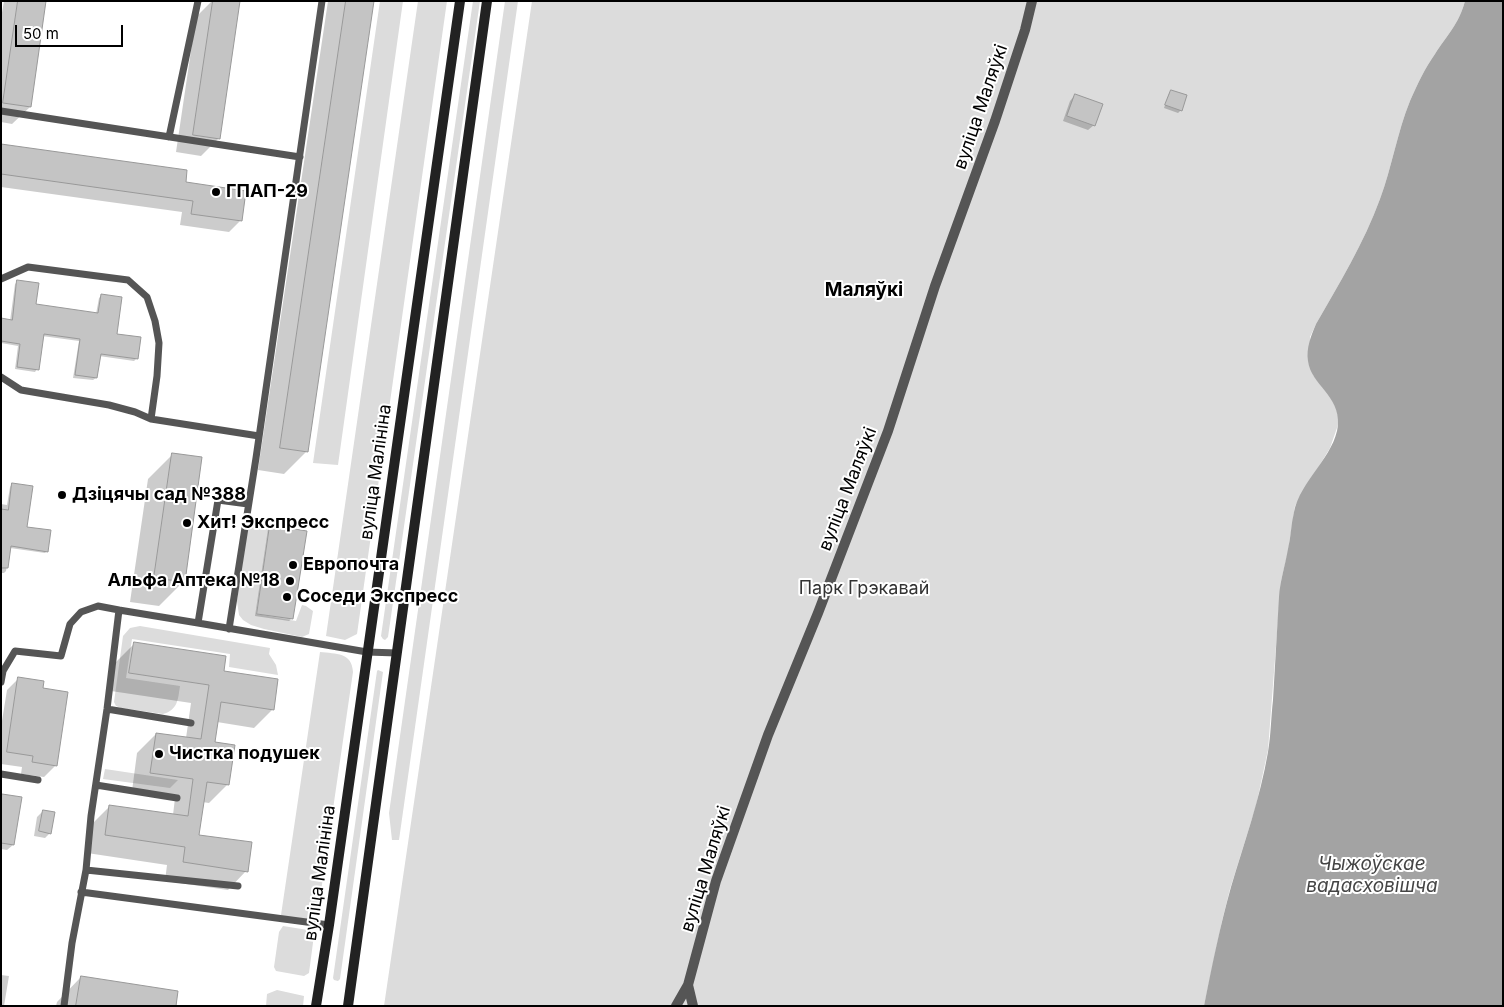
<!DOCTYPE html>
<html>
<head>
<meta charset="utf-8">
<style>
	body { margin:0 }
	#map { position:relative; width:1504px; height:1007px; overflow:hidden; background:#fff; font-family:Inter,sans-serif }
	canvas { display:block }
	.frame { position:absolute; inset:0; border:2px solid #000; pointer-events:none }
	.scale { position:absolute; left:15px; top:25px; width:108px; height:22px; box-sizing:border-box; border:2px solid #000; border-top:0; padding-left:6px; font-size:15px; line-height:18px; white-space:nowrap; color:#000; -webkit-text-stroke:4px #fff; paint-order:stroke }
</style>
</head>
<body>
<div id="map">
<canvas width="1504" height="1007"></canvas>
<div class="frame"></div>
<div class="scale">50 m</div>
</div>
<script>
const ctx = document.querySelector('canvas').getContext('2d');
ctx.lineJoin = 'round';
function fill(path, color) { ctx.fillStyle = color; ctx.fill(path, 'evenodd'); }
function trace(path, color, width, dash) { ctx.strokeStyle = color; ctx.lineWidth = width; ctx.lineCap = dash ? 'butt' : 'round'; ctx.setLineDash(dash || []); ctx.stroke(path); }
function write(font, color, halo, rows, align = 'center') {
  ctx.font = font + ' Inter,sans-serif'; ctx.lineWidth = 4; ctx.setLineDash([]); ctx.textBaseline = 'middle'; ctx.strokeStyle = halo; ctx.fillStyle = color; for (const [text, x, y, turn = 0] of rows) {
    ctx.save(); ctx.translate(x, y); ctx.rotate((+turn || 0) * Math.PI / 180); ctx.textAlign = isNaN(turn) ? turn : align; if (halo) ctx.strokeText(text, 0, 0); ctx.fillText(text, 0, 0); ctx.restore();
  }
}
fill(new Path2D(`
	M 380,1 L 403,1 L 338,465 L 313,463 Z
	M 418,1 L 447,1 L 357,634 L 345,640 L 326,636 Z
	M 473,1 L 480,1 L 388,637 L 385,640 L 383,639 L 381,636 Z
	M 505,1 L 518,1 L 399,840 L 392,840 L 389,813 Z
	M 532,1 L 1465,1 C 1459,24 1447,35 1435,54 C 1425,68 1417,85 1410,101 C 1397,133 1392,167 1380,199 C 1364,243 1339,284 1316,324 L 1310,337 L 1313,375 L 1329,394 L 1335,404 L 1338,415 L 1338,425 L 1330,448 L 1295,506 L 1288,552 L 1281,581 L 1268,750 L 1256,806 L 1230,889 L 1222,921 L 1204,1006 L 384,1006 Z
	M 259,518 L 270,518 L 256,614 L 296,621 L 302,605 L 306,606 L 313,611 L 309,634 L 302,637 L 264,629 L 251,625 L 243,620 L 239,615 L 237,601 L 248,524 L 252,520 Z
	M 140,626 L 270,648 L 269,654 L 276,665 L 278,675 L 229,667 L 230,654 L 132,639 L 126,678 L 180,686 C 178,699 178,710 163,714 L 121,708 L 116,706 L 114,702 L 123,636 L 130,628 Z
	M 320,652 C 336,654 352,652 353,672 L 319,905 C 312,924 302,920 284,918 L 281,915 Z
	M 378,670 L 383,672 L 340,979 L 338,981 L 334,980 L 333,978 L 377,671 Z
	M 105,769 L 178,780 L 170,788 L 103,779 Z
	M 283,926 L 308,930 L 314,935 L 309,973 L 304,976 L 276,971 L 274,967 L 279,932 Z
	M 277,990 L 304,996 L 303,1006 L 266,1006 L 267,994 Z`), '#dcdcdc');
fill(new Path2D(`
	M 1465,1 L 1503,1 L 1503,1006 L 1204,1006 C 1212,966 1220,926 1231,887 C 1244,843 1260,799 1268,752 C 1271,735 1271,717 1273,700 C 1275,666 1277,631 1279,597 C 1280,581 1285,566 1288,549 C 1291,537 1291,524 1294,512 C 1300,481 1335,456 1338,425 C 1340,395 1311,385 1308,361 C 1306,348 1311,336 1316,324 C 1339,284 1364,243 1380,199 C 1392,167 1397,133 1410,101 C 1417,85 1425,68 1435,54 C 1447,35 1459,24 1465,1 Z`), '#a3a3a3');
fill(new Path2D(`
	M 4,1 L 45,1 L 30,107 L 12,124 L 1,122 L 1,18 Z
	M 212,1 L 227,1 L 218,139 L 201,156 L 176,152 L 196,17 Z
	M 328,1 L 373,1 L 307,451 L 284,474 L 258,470 Z
	M 1171,91 L 1181,110 L 1178,113 L 1164,108 L 1169,94 Z
	M 1075,95 L 1094,125 L 1088,130 L 1063,121 L 1070,101 Z
	M 1,145 L 184,183 L 240,221 L 229,232 L 180,225 L 182,212 L 1,187 Z
	M 18,281 L 34,305 L 96,314 L 99,298 L 101,296 L 115,335 L 137,358 L 134,361 L 99,356 L 96,378 L 93,380 L 73,378 L 79,341 L 42,336 L 37,369 L 35,372 L 15,369 L 18,346 L 1,343 L 1,319 L 10,321 L 15,284 Z
	M 173,454 L 184,581 L 159,606 L 130,602 L 148,479 Z
	M 12,484 L 26,528 L 47,551 L 45,553 L 10,548 L 6,571 L 4,573 L 1,573 L 1,504 L 7,505 L 10,487 Z
	M 271,527 L 292,618 L 289,621 L 255,616 L 268,529 Z
	M 134,644 L 223,673 L 273,709 L 254,728 L 217,722 L 214,743 L 228,784 L 209,803 L 202,802 L 198,836 L 246,871 L 228,890 L 165,881 L 167,865 L 87,853 L 91,825 L 110,806 L 173,815 L 175,798 L 132,791 L 137,753 L 156,734 L 186,738 L 191,703 L 111,691 L 116,662 Z
	M 18,679 L 42,689 L 56,765 L 44,777 L 21,774 L 22,767 L 1,764 L 1,727 L 7,690 Z
	M 3,796 L 13,845 L 7,850 L 1,849 L 1,797 Z
	M 43,811 L 50,833 L 45,838 L 34,836 L 37,817 Z
	M 1,975 L 9,976 L 4,1006 L 1,1006 Z
	M 81,977 L 174,1006 L 56,1006 L 57,1002 Z`), '#0003');
const building = new Path2D(`
	M 18,1 L 46,1 L 31,107 L 3,103 Z
	M 213,1 L 240,1 L 220,139 L 193,135 Z
	M 346,1 L 374,1 L 308,452 L 280,448 Z
	M 1171,90 L 1187,95 L 1182,111 L 1165,105 Z
	M 1075,94 L 1103,104 L 1095,126 L 1067,116 Z
	M 1,144 L 187,170 L 186,182 L 246,191 L 242,221 L 191,214 L 193,201 L 1,174 Z
	M 17,280 L 39,283 L 36,304 L 98,313 L 101,294 L 122,297 L 117,334 L 141,337 L 138,359 L 101,354 L 97,378 L 75,375 L 80,339 L 44,334 L 39,370 L 17,367 L 20,344 L 1,341 L 1,318 L 12,320 Z
	M 172,453 L 202,457 L 185,582 L 154,578 Z
	M 12,483 L 33,486 L 27,527 L 51,530 L 48,552 L 11,546 L 8,568 L 1,568 L 1,509 L 8,510 Z
	M 270,525 L 307,531 L 293,619 L 257,614 Z
	M 134,642 L 226,656 L 224,671 L 278,679 L 274,710 L 221,702 L 215,742 L 235,745 L 229,785 L 207,782 L 199,835 L 252,842 L 248,872 L 183,862 L 185,847 L 105,835 L 109,805 L 188,816 L 193,779 L 150,773 L 156,733 L 201,739 L 209,685 L 129,673 Z
	M 18,677 L 44,681 L 43,688 L 68,692 L 57,766 L 32,762 L 33,756 L 7,752 Z
	M 2,794 L 22,797 L 14,845 L 1,843 Z
	M 43,810 L 55,812 L 51,834 L 39,831 Z
	M 81,976 L 178,991 L 176,1006 L 76,1006 Z`);
fill(building, '#c4c4c4');
trace(building, '#999', 1);
trace(new Path2D(`
	M 1,111 L 300,157
	M 169,137 L 198,1
	M 1,279 L 28,267 L 128,280 L 147,297 L 155,321 L 159,343 L 157,376 L 151,419
	M 1,377 L 21,390 L 109,405 L 135,412 L 151,419 L 259,436
	M 248,504 L 218,500 L 198,623 L 367,652 L 397,653
	M 229,629 L 256,458 L 322,1
	M 1,682 L 3,671 L 15,651 L 61,656 L 70,624 L 81,612 L 98,606 L 119,610
	M 107,709 L 191,723
	M 1,774 L 38,780
	M 96,785 L 177,798
	M 86,870 L 238,886
	M 81,892 L 329,925
	M 64,1006 L 72,943 L 86,870 L 91,816 L 107,709 L 119,610 L 198,623`), '#555', 7);
trace(new Path2D(`
	M 688,985 L 693,1006
	M 676,1006 L 688,985 L 716,881 L 768,735 L 818,613 L 888,431 L 935,286 L 995,121 L 1025,30 L 1032,1`), '#555', 10);
trace(new Path2D(`
	M 316,1006 L 329,925 L 460,1
	M 348,1006 L 487,1`), '#222', 10);
for (const [x, y, r, color] of [
	[216,192,5,"#000"],
	[62,495,5,"#000"],
	[187,523,5,"#000"],
	[293,565,5,"#000"],
	[290,581,5,"#000"],
	[287,597,5,"#000"],
	[159,754,5,"#000"]
]) { const dot = new Path2D(); dot.arc(x, y, r, 0, 2 * Math.PI); ctx.fillStyle = color; ctx.fill(dot); trace(dot, '#fff', 2); }
write('18px', '#000', '#fff', [
	["вуліца Маляўкі",981,107,-71],
	["вуліца Малініна",376,472,-82],
	["вуліца Маляўкі",848,489,-69],
	["вуліца Маляўкі",706,869,-73],
	["вуліца Малініна",320,873,-82]
]);
write('bold 18px', '#000', '#fff', [
	["ГПАП-29",226,192],
	["Дзіцячы сад №388",72,495],
	["Хит! Экспресс",197,523],
	["Европочта",303,565],
	["Альфа Аптека №18",280,581,"right"],
	["Соседи Экспресс",297,597],
	["Чистка подушек",169,754]
], 'left');
write('18px', '#333', '#fff', [
	["Парк Грэкавай",864,589]
]);
write('bold 19px', '#000', '#fff', [
	["Маляўкі",864,290]
]);
write('italic 19px', '#444', '#fff', [
	["Чыжоўскае",1372,864],
	["вадасховішча",1372,886]
]);
</script>
</body>
</html>
